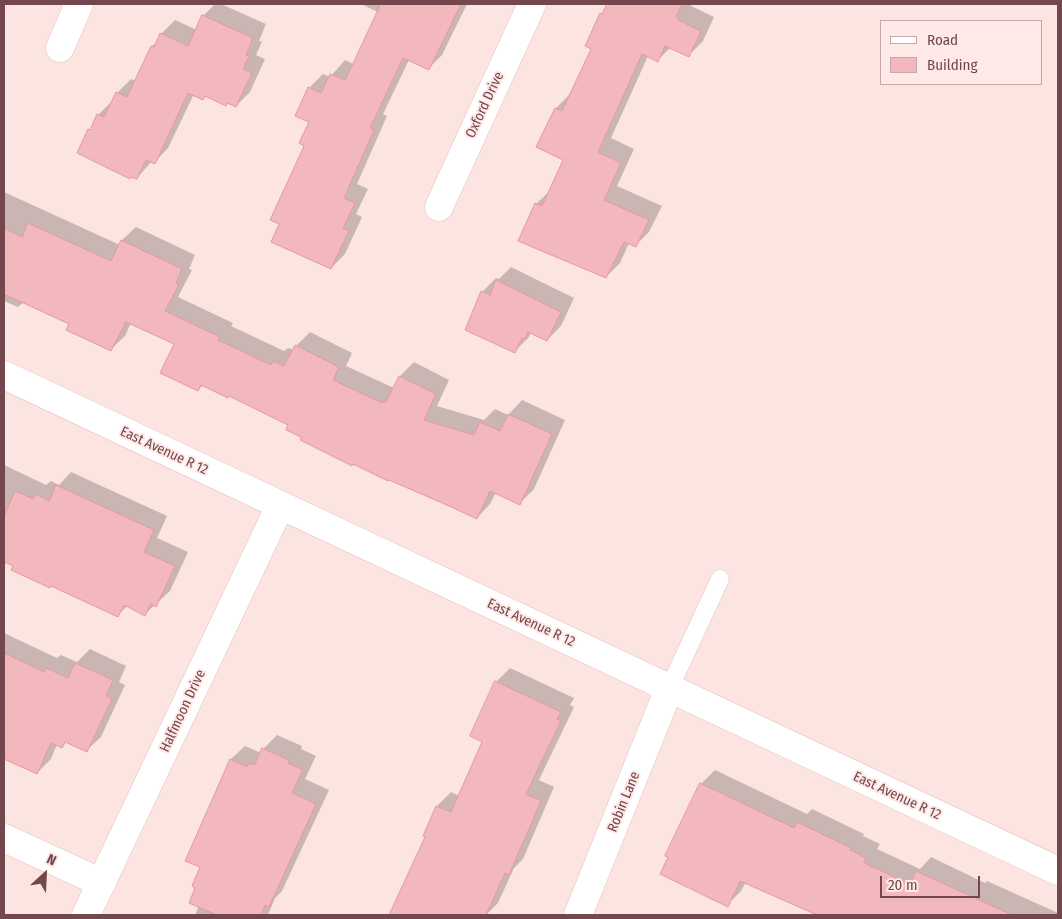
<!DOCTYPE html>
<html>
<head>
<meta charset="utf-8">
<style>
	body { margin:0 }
	#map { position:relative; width:1062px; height:919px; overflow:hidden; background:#fce4e0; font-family:"Fira Sans Condensed",sans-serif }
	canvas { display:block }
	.frame { position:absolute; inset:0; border:5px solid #73474d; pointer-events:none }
	.legend { position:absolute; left:880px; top:20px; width:162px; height:65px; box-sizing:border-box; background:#ffe9e7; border:1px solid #c7a8a9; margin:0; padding:6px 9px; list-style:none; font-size:15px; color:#73474d }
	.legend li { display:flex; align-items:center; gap:10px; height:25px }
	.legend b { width:25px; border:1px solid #c7a8a9 }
	.north { position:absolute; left:20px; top:849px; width:50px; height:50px; -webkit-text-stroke:4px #ffe9e7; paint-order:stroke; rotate:25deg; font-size:14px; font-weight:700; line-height:20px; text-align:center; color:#73474d }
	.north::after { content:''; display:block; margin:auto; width:18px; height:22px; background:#73474d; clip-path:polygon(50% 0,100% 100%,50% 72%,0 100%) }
	.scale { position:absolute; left:880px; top:876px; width:100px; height:22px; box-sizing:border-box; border:2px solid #73474d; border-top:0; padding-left:6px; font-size:15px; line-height:18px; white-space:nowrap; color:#73474d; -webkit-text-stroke:4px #ffe9e7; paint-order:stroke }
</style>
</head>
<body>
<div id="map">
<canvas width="1062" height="919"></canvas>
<div class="frame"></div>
<ul class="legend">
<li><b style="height:6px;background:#fff"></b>Road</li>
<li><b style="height:14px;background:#f2b8bd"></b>Building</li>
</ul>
<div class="north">N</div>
<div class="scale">20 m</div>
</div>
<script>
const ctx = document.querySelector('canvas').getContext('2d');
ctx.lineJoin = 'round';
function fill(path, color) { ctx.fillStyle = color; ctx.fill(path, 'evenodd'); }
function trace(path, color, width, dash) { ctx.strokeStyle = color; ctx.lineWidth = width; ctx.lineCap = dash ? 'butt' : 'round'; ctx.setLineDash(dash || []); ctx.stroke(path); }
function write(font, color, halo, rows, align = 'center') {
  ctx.font = font + ' "Fira Sans Condensed",sans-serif'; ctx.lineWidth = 4; ctx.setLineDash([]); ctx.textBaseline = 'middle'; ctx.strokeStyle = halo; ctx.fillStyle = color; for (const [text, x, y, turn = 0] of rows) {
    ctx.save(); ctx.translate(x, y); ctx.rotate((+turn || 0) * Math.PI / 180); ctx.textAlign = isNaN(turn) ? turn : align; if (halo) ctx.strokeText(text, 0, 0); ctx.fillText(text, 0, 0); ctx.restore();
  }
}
fill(new Path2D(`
	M 215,4 L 221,4 L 266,24 L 259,41 L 262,42 L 256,55 L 265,59 L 250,92 L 236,106 L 206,95 L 203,99 L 194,94 L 168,148 L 155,162 L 152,161 L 137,178 L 89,130 L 94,125 L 98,115 L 112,101 L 117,93 L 131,79 L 136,81 L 152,46 L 159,40 L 161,34 L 175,20 L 197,30 L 203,16 Z
	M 361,4 L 467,4 L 442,55 L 428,69 L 409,60 L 383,114 L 387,116 L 357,184 L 368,189 L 356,214 L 362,217 L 345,254 L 331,268 L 281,224 L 306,145 L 311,121 L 309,88 L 323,74 L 330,77 L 345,60 L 354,64 L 378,12 Z
	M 610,4 L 692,4 L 691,6 L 714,17 L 703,41 L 689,55 L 671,47 L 658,60 L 648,56 L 611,138 L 634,149 L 617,186 L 662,206 L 649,232 L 635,246 L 629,243 L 620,263 L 606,277 L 536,204 L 551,190 L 565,159 L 538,147 L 556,108 L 570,94 L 593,48 L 586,45 L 601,14 Z
	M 4,192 L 120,245 L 122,240 L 136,227 L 195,255 L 189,269 L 192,270 L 178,297 L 233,323 L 231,326 L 284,351 L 288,348 L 294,350 L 296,346 L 310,332 L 352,353 L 346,366 L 394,388 L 400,376 L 414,362 L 449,380 L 437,406 L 484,420 L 495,409 L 508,415 L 522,400 L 565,420 L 534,489 L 520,503 L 496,492 L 490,504 L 477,518 L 303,436 L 289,425 L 230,395 L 203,385 L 198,390 L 175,343 L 131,323 L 125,336 L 111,349 L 70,324 L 24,302 L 18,307 L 4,301 Z
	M 511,267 L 574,298 L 561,326 L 547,340 L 531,332 L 529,337 L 515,351 L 482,292 L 496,278 L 499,279 Z
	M 4,465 L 46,485 L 51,481 L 59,485 L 71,472 L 167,516 L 157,538 L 188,552 L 170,591 L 145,614 L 127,606 L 118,615 L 4,560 Z
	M 4,633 L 57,658 L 61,655 L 77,662 L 90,649 L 126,666 L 119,682 L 125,685 L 101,737 L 87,750 L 67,741 L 62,747 L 57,744 L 51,759 L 37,773 L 4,757 Z
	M 510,668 L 574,698 L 570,705 L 574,707 L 539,780 L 554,787 L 523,859 L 514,868 L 498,903 L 486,915 L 390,915 L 427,837 L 425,836 L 437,806 L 451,792 L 459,796 L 483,741 L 496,682 Z
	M 277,735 L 302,746 L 301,749 L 316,756 L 305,779 L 329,790 L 282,891 L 275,898 L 268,915 L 195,915 L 199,906 L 197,887 L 202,867 L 186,860 L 231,759 L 245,746 L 261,753 L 263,749 Z
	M 715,770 L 807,814 L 812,809 L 864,834 L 863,836 L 880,844 L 877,849 L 920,869 L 931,857 L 985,883 L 987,881 L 1058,913 L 1058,915 L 820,915 L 746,882 L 741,891 L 727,905 L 701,784 Z`), '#0003');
const building = new Path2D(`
	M 381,4 L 461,4 L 429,70 L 403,58 L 370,128 L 374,130 L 344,198 L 355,203 L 343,228 L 349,231 L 331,269 L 271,242 L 279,224 L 270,220 L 304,146 L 299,143 L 309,122 L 295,116 L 308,87 L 321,93 L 330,74 L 345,80 Z
	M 607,4 L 682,4 L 676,17 L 679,18 L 678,20 L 701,31 L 689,57 L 665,46 L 658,62 L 642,54 L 598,152 L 621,163 L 604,200 L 649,220 L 636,247 L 624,242 L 606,278 L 518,241 L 535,203 L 542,206 L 563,160 L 536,147 L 555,108 L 562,111 L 591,49 L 585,46 L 600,13 L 602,14 Z
	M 202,15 L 253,38 L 246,55 L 249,56 L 243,69 L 252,73 L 236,107 L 227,103 L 226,106 L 205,96 L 203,100 L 188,93 L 155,164 L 146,160 L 137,179 L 131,177 L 130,179 L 77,153 L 88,129 L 90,130 L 97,114 L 104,117 L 116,92 L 127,97 L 151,46 L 154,47 L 160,33 L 188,46 Z
	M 28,223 L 111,261 L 121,240 L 182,269 L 176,283 L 179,284 L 165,311 L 220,337 L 218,340 L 271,365 L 273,361 L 284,366 L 295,345 L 339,367 L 333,380 L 382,403 L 383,401 L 386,402 L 399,376 L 436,394 L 424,420 L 474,435 L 480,422 L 500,431 L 508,414 L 552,434 L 520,505 L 490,491 L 477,519 L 449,506 L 389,480 L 388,481 L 353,464 L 352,466 L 300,440 L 301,437 L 286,430 L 288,425 L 229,396 L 228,398 L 201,385 L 198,391 L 160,373 L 174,344 L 126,322 L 111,351 L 66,330 L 69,324 L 4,294 L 4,228 L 22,237 Z
	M 496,280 L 561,312 L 547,341 L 528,332 L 525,339 L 522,338 L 515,353 L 465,330 L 481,291 L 490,295 Z
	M 56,485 L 154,530 L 144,552 L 175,566 L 156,607 L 151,604 L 145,616 L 124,605 L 118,617 L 51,586 L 50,588 L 11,570 L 13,566 L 4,562 L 4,516 L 15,491 L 33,499 L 36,494 L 49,501 Z
	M 4,653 L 44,672 L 46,668 L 68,678 L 75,663 L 113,680 L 106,696 L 112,699 L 87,752 L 65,742 L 62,748 L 51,743 L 37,774 L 4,759 Z
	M 495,681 L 561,712 L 557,719 L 561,721 L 526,794 L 541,801 L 509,875 L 505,873 L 486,915 L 389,915 L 425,837 L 423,836 L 436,806 L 451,812 L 482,742 L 470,736 Z
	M 262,748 L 289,760 L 288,763 L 303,770 L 292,793 L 316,804 L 269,907 L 265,905 L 261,915 L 217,915 L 189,903 L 195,888 L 192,886 L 200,867 L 185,861 L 230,759 L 247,767 L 249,763 L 254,765 Z
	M 700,783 L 794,828 L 797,822 L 851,848 L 850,850 L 866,858 L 864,863 L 910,884 L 916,871 L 1012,915 L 817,915 L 740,881 L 728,907 L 660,874 L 668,857 L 665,856 Z`);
fill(building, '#f2b8bd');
trace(building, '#e598a0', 1);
const service = new Path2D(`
	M 669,689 L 720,579`);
const minor = new Path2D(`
	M 60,48 L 79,4
	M 439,207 L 532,4
	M 4,375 L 1058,871
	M 4,838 L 102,883
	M 86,915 L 280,506
	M 578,915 L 669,689`);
trace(service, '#e5c1c2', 19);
trace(minor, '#e5c1c2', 29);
trace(service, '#fff', 18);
trace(minor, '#fff', 28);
write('14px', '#73474d', '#ffe9e7', [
	["Oxford Drive",485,105,-65],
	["East Avenue R 12",164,451,25],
	["East Avenue R 12",531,623,25],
	["Halfmoon Drive",183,711,-65],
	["East Avenue R 12",897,796,25],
	["Robin Lane",624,802,-68]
]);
</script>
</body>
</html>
